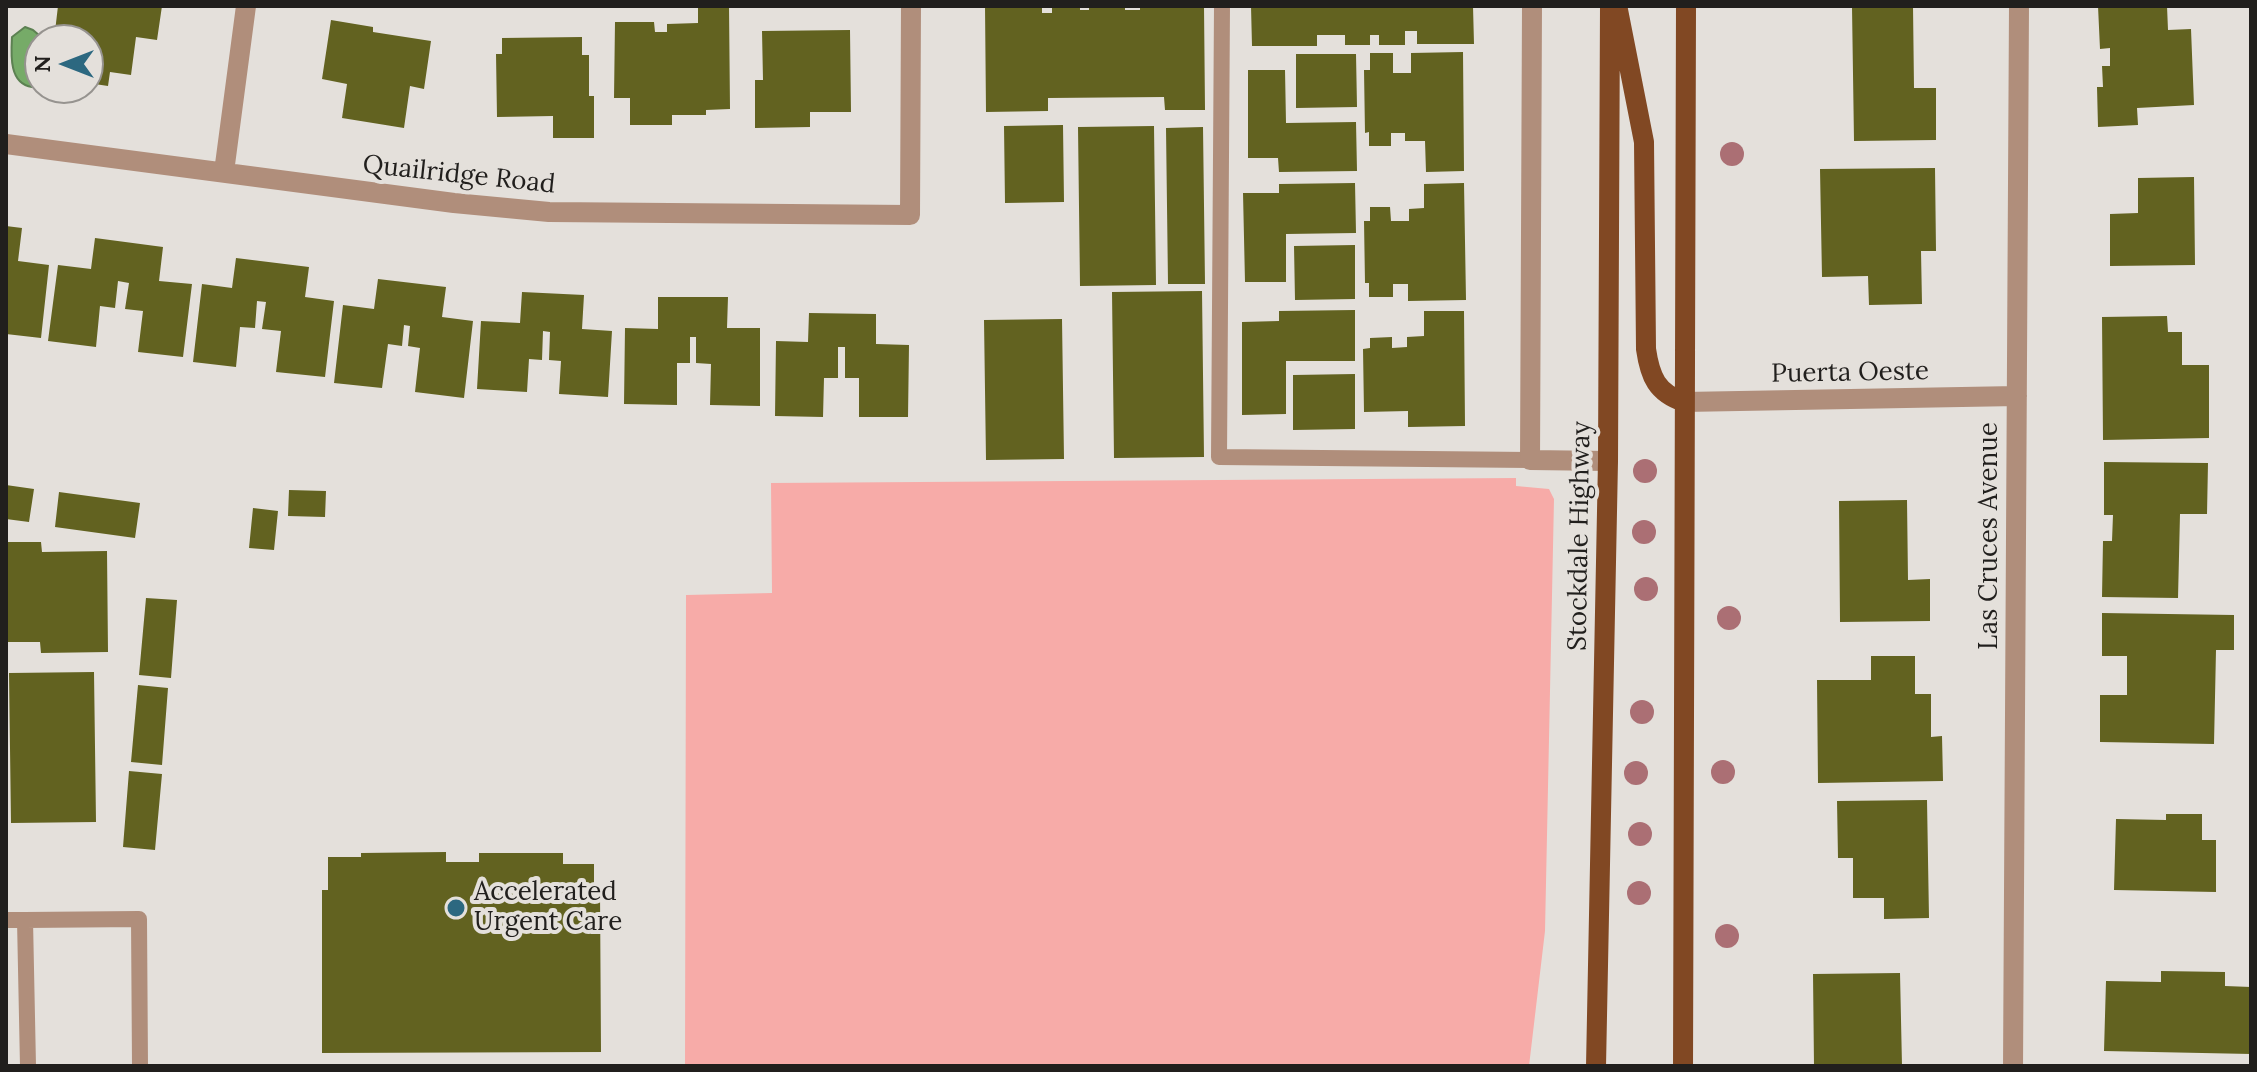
<!DOCTYPE html>
<html>
<head>
<meta charset="utf-8">
<style>
	body { margin:0 }
	#map { position:relative; width:2257px; height:1072px; overflow:hidden; background:#e4e0db; font-family:Lora,serif }
	canvas { display:block }
	.frame { position:absolute; inset:0; border:8px solid #211f1d; pointer-events:none }
	.north { position:absolute; left:24px; top:24px; width:80px; height:80px; box-sizing:border-box; background:#e4e0db; border:2px solid #96938f; border-radius:50%; rotate:270deg; font-size:22px; font-weight:700; line-height:32px; text-align:center; color:#211f1d }
	.north::after { content:''; display:block; margin:auto; width:28px; height:36px; background:#2c6880; clip-path:polygon(50% 0,100% 100%,50% 72%,0 100%) }
</style>
</head>
<body>
<div id="map">
<canvas width="2257" height="1072"></canvas>
<div class="frame"></div>
<div class="north">N</div>
</div>
<script>
const ctx = document.querySelector('canvas').getContext('2d');
ctx.lineJoin = 'round';
function fill(path, color) { ctx.fillStyle = color; ctx.fill(path, 'evenodd'); }
function trace(path, color, width, dash) { ctx.strokeStyle = color; ctx.lineWidth = width; ctx.lineCap = dash ? 'butt' : 'round'; ctx.setLineDash(dash || []); ctx.stroke(path); }
function write(font, color, halo, rows, align = 'center') {
  ctx.font = font + ' Lora,serif'; ctx.lineWidth = 8; ctx.setLineDash([]); ctx.textBaseline = 'middle'; ctx.strokeStyle = halo; ctx.fillStyle = color; for (const [text, x, y, turn = 0] of rows) {
    ctx.save(); ctx.translate(x, y); ctx.rotate((+turn || 0) * Math.PI / 180); ctx.textAlign = isNaN(turn) ? turn : align; if (halo) ctx.strokeText(text, 0, 0); ctx.fillText(text, 0, 0); ctx.restore();
  }
}
fill(new Path2D(`
	M 1516,478 L 1516,486 L 1549,489 L 1554,499 L 1545,931 L 1529,1066 L 685,1066 L 686,595 L 772,593 L 771,483 Z`), '#f7aba8');
const water = new Path2D(`
	M 25,27 L 33,30 L 40,36 L 37,55 L 40,80 L 32,87 C 9,84 11,55 12,37 Z`);
fill(water, '#76ab68');
trace(water, '#5c8152', 2);
fill(new Path2D(`
	M 58,6 L 162,6 L 157,40 L 136,37 L 131,75 L 110,72 L 108,86 L 88,83 L 88,40 L 54,40 Z
	M 698,6 L 729,6 L 730,109 L 706,110 L 706,115 L 672,115 L 672,125 L 630,125 L 630,98 L 614,98 L 615,22 L 654,22 L 655,32 L 667,32 L 667,24 L 698,23 Z
	M 985,6 L 1042,6 L 1042,13 L 1052,13 L 1052,6 L 1080,6 L 1080,10 L 1089,10 L 1089,6 L 1125,6 L 1125,10 L 1140,10 L 1140,6 L 1204,6 L 1205,110 L 1165,110 L 1164,97 L 1048,98 L 1048,111 L 986,112 Z
	M 1251,6 L 1473,6 L 1474,44 L 1417,44 L 1417,31 L 1405,31 L 1405,45 L 1379,45 L 1379,35 L 1370,35 L 1370,45 L 1345,45 L 1345,35 L 1317,35 L 1317,46 L 1252,46 Z
	M 1913,6 L 1914,88 L 1936,88 L 1936,140 L 1854,141 L 1852,7 Z
	M 2098,6 L 2167,6 L 2168,30 L 2191,29 L 2194,105 L 2137,108 L 2138,125 L 2098,127 L 2097,87 L 2103,87 L 2102,66 L 2110,66 L 2110,48 L 2100,49 Z
	M 331,20 L 373,27 L 373,32 L 431,41 L 424,89 L 410,86 L 404,128 L 342,118 L 347,84 L 322,79 Z
	M 850,30 L 851,112 L 810,112 L 810,127 L 755,128 L 755,80 L 763,80 L 762,31 Z
	M 582,37 L 582,55 L 589,55 L 589,96 L 594,96 L 594,138 L 553,138 L 553,116 L 497,117 L 496,54 L 502,54 L 502,38 Z
	M 1463,52 L 1464,171 L 1426,172 L 1425,141 L 1405,141 L 1405,133 L 1391,133 L 1391,146 L 1369,146 L 1369,132 L 1365,133 L 1364,70 L 1370,70 L 1370,53 L 1393,53 L 1393,73 L 1411,73 L 1411,53 Z
	M 1296,54 L 1356,54 L 1357,107 L 1296,108 Z
	M 1248,70 L 1285,70 L 1286,123 L 1356,122 L 1357,171 L 1279,172 L 1278,158 L 1248,158 Z
	M 1063,125 L 1064,202 L 1005,203 L 1004,126 Z
	M 1154,126 L 1156,285 L 1080,286 L 1078,127 Z
	M 1203,127 L 1205,284 L 1168,284 L 1166,128 Z
	M 1935,168 L 1936,251 L 1921,251 L 1922,304 L 1869,305 L 1868,276 L 1822,277 L 1820,169 Z
	M 2194,177 L 2195,265 L 2110,266 L 2110,214 L 2138,213 L 2138,178 Z
	M 1355,183 L 1356,233 L 1286,234 L 1286,282 L 1245,282 L 1243,193 L 1279,193 L 1279,184 Z
	M 1464,183 L 1466,300 L 1408,301 L 1408,284 L 1393,284 L 1393,297 L 1369,297 L 1369,283 L 1365,283 L 1364,221 L 1370,221 L 1370,207 L 1390,207 L 1391,221 L 1409,221 L 1409,209 L 1424,208 L 1424,184 Z
	M 6,226 L 22,228 L 18,261 L 49,265 L 41,338 L 6,334 Z
	M 95,238 L 163,247 L 159,281 L 192,284 L 183,357 L 138,352 L 143,311 L 125,309 L 129,283 L 118,281 L 115,308 L 100,306 L 96,347 L 48,341 L 58,265 L 91,269 Z
	M 1355,245 L 1355,299 L 1295,300 L 1294,246 Z
	M 236,258 L 309,267 L 305,297 L 334,301 L 325,377 L 276,372 L 281,331 L 262,329 L 266,302 L 257,301 L 255,328 L 240,327 L 236,367 L 193,362 L 202,284 L 232,288 Z
	M 378,279 L 446,287 L 442,317 L 473,321 L 464,398 L 415,392 L 420,348 L 408,346 L 410,326 L 404,325 L 402,346 L 388,344 L 382,388 L 334,383 L 343,305 L 374,309 Z
	M 1202,291 L 1204,457 L 1114,458 L 1112,292 Z
	M 522,292 L 584,295 L 582,329 L 612,331 L 608,397 L 559,394 L 561,361 L 549,360 L 550,332 L 543,331 L 542,360 L 529,359 L 527,392 L 477,389 L 481,321 L 520,323 Z
	M 658,297 L 728,297 L 727,328 L 760,328 L 760,406 L 710,405 L 711,364 L 696,363 L 696,337 L 690,337 L 690,363 L 677,363 L 677,405 L 624,404 L 625,328 L 658,329 Z
	M 1355,310 L 1355,361 L 1286,361 L 1286,414 L 1242,415 L 1242,322 L 1279,321 L 1279,311 Z
	M 1424,311 L 1464,311 L 1465,426 L 1408,427 L 1408,411 L 1364,412 L 1363,349 L 1370,348 L 1370,338 L 1392,337 L 1392,348 L 1407,347 L 1407,337 L 1424,336 Z
	M 809,313 L 876,314 L 876,344 L 909,345 L 908,417 L 859,417 L 859,378 L 845,378 L 845,347 L 838,347 L 838,378 L 824,378 L 823,417 L 775,416 L 776,341 L 808,342 Z
	M 2167,316 L 2168,332 L 2182,332 L 2182,365 L 2209,365 L 2209,438 L 2103,440 L 2102,317 Z
	M 1062,319 L 1064,459 L 986,460 L 984,320 Z
	M 1355,374 L 1355,429 L 1293,430 L 1293,375 Z
	M 2104,462 L 2208,463 L 2207,514 L 2180,514 L 2178,598 L 2102,597 L 2103,541 L 2112,541 L 2113,515 L 2104,515 Z
	M 6,485 L 34,489 L 29,522 L 6,519 Z
	M 289,490 L 326,491 L 325,517 L 288,516 Z
	M 59,492 L 140,503 L 135,538 L 55,527 Z
	M 1907,500 L 1908,580 L 1930,579 L 1930,621 L 1840,622 L 1839,501 Z
	M 253,508 L 278,511 L 274,550 L 249,548 Z
	M 6,542 L 41,542 L 42,552 L 107,551 L 108,652 L 41,653 L 40,642 L 6,642 Z
	M 146,598 L 177,600 L 171,678 L 139,675 Z
	M 2102,613 L 2234,615 L 2234,650 L 2216,650 L 2214,744 L 2100,742 L 2100,695 L 2127,695 L 2127,656 L 2102,656 Z
	M 1871,656 L 1915,656 L 1915,694 L 1931,694 L 1931,737 L 1942,736 L 1943,781 L 1818,783 L 1817,680 L 1871,680 Z
	M 94,672 L 96,822 L 11,823 L 9,673 Z
	M 138,685 L 168,688 L 162,765 L 131,762 Z
	M 129,771 L 162,774 L 155,850 L 123,847 Z
	M 1927,800 L 1929,918 L 1884,919 L 1884,898 L 1853,898 L 1853,858 L 1838,858 L 1837,801 Z
	M 2166,814 L 2202,814 L 2202,840 L 2216,840 L 2216,892 L 2114,890 L 2116,819 L 2166,820 Z
	M 446,852 L 446,862 L 479,862 L 479,853 L 563,853 L 563,864 L 594,864 L 594,891 L 600,891 L 601,1052 L 322,1053 L 322,890 L 328,890 L 328,857 L 361,857 L 361,853 Z
	M 2161,971 L 2225,972 L 2225,986 L 2251,987 L 2251,1054 L 2104,1051 L 2106,981 L 2161,982 Z
	M 1900,973 L 1902,1066 L 1814,1066 L 1813,974 Z`), '#626220');
trace(new Path2D(`
	M 1222,6 L 1219,457 L 1530,460
	M 6,920 L 25,920 L 28,1066
	M 25,920 L 139,919 L 140,1066`), '#b08e7b', 16);
trace(new Path2D(`
	M 1532,6 L 1530,460 L 1608,461
	M 6,144 L 454,203 L 549,212 L 910,215 L 911,6
	M 224,172 L 246,6
	M 1684,402 L 2017,396
	M 2013,1066 L 2019,6`), '#b08e7b', 20);
trace(new Path2D(`
	M 1618,10 L 1644,142 L 1646,349 C 1650,377 1657,393 1684,402
	M 1596,1066 L 1608,461 L 1610,6
	M 1683,1066 L 1686,6`), '#814823', 20);
ctx.fillStyle = '#ab6f74';
for (const [x, y] of [
	[1732,154],
	[1645,471],
	[1644,532],
	[1646,589],
	[1729,618],
	[1642,712],
	[1723,772],
	[1636,773],
	[1640,834],
	[1639,893],
	[1727,936]
]) { ctx.beginPath(); ctx.arc(x, y, 12, 0, 2 * Math.PI); ctx.fill(); }
for (const [x, y, r, color] of [
	[456,908,10,"#2c6880"]
]) { const dot = new Path2D(); dot.arc(x, y, r, 0, 2 * Math.PI); ctx.fillStyle = color; ctx.fill(dot); trace(dot, '#e4e0db', 3); }
write('26px', '#211f1d', '#e4e0db', [
	["Quailridge Road",459,175,6],
	["Puerta Oeste",1850,373,-1],
	["Stockdale Highway",1580,536,-89],
	["Las Cruces Avenue",1990,536,-90]
]);
write('26px', '#211f1d', '#e4e0db', [
	["Accelerated",474,893],
	["Urgent Care",474,923]
], 'left');
</script>
</body>
</html>
